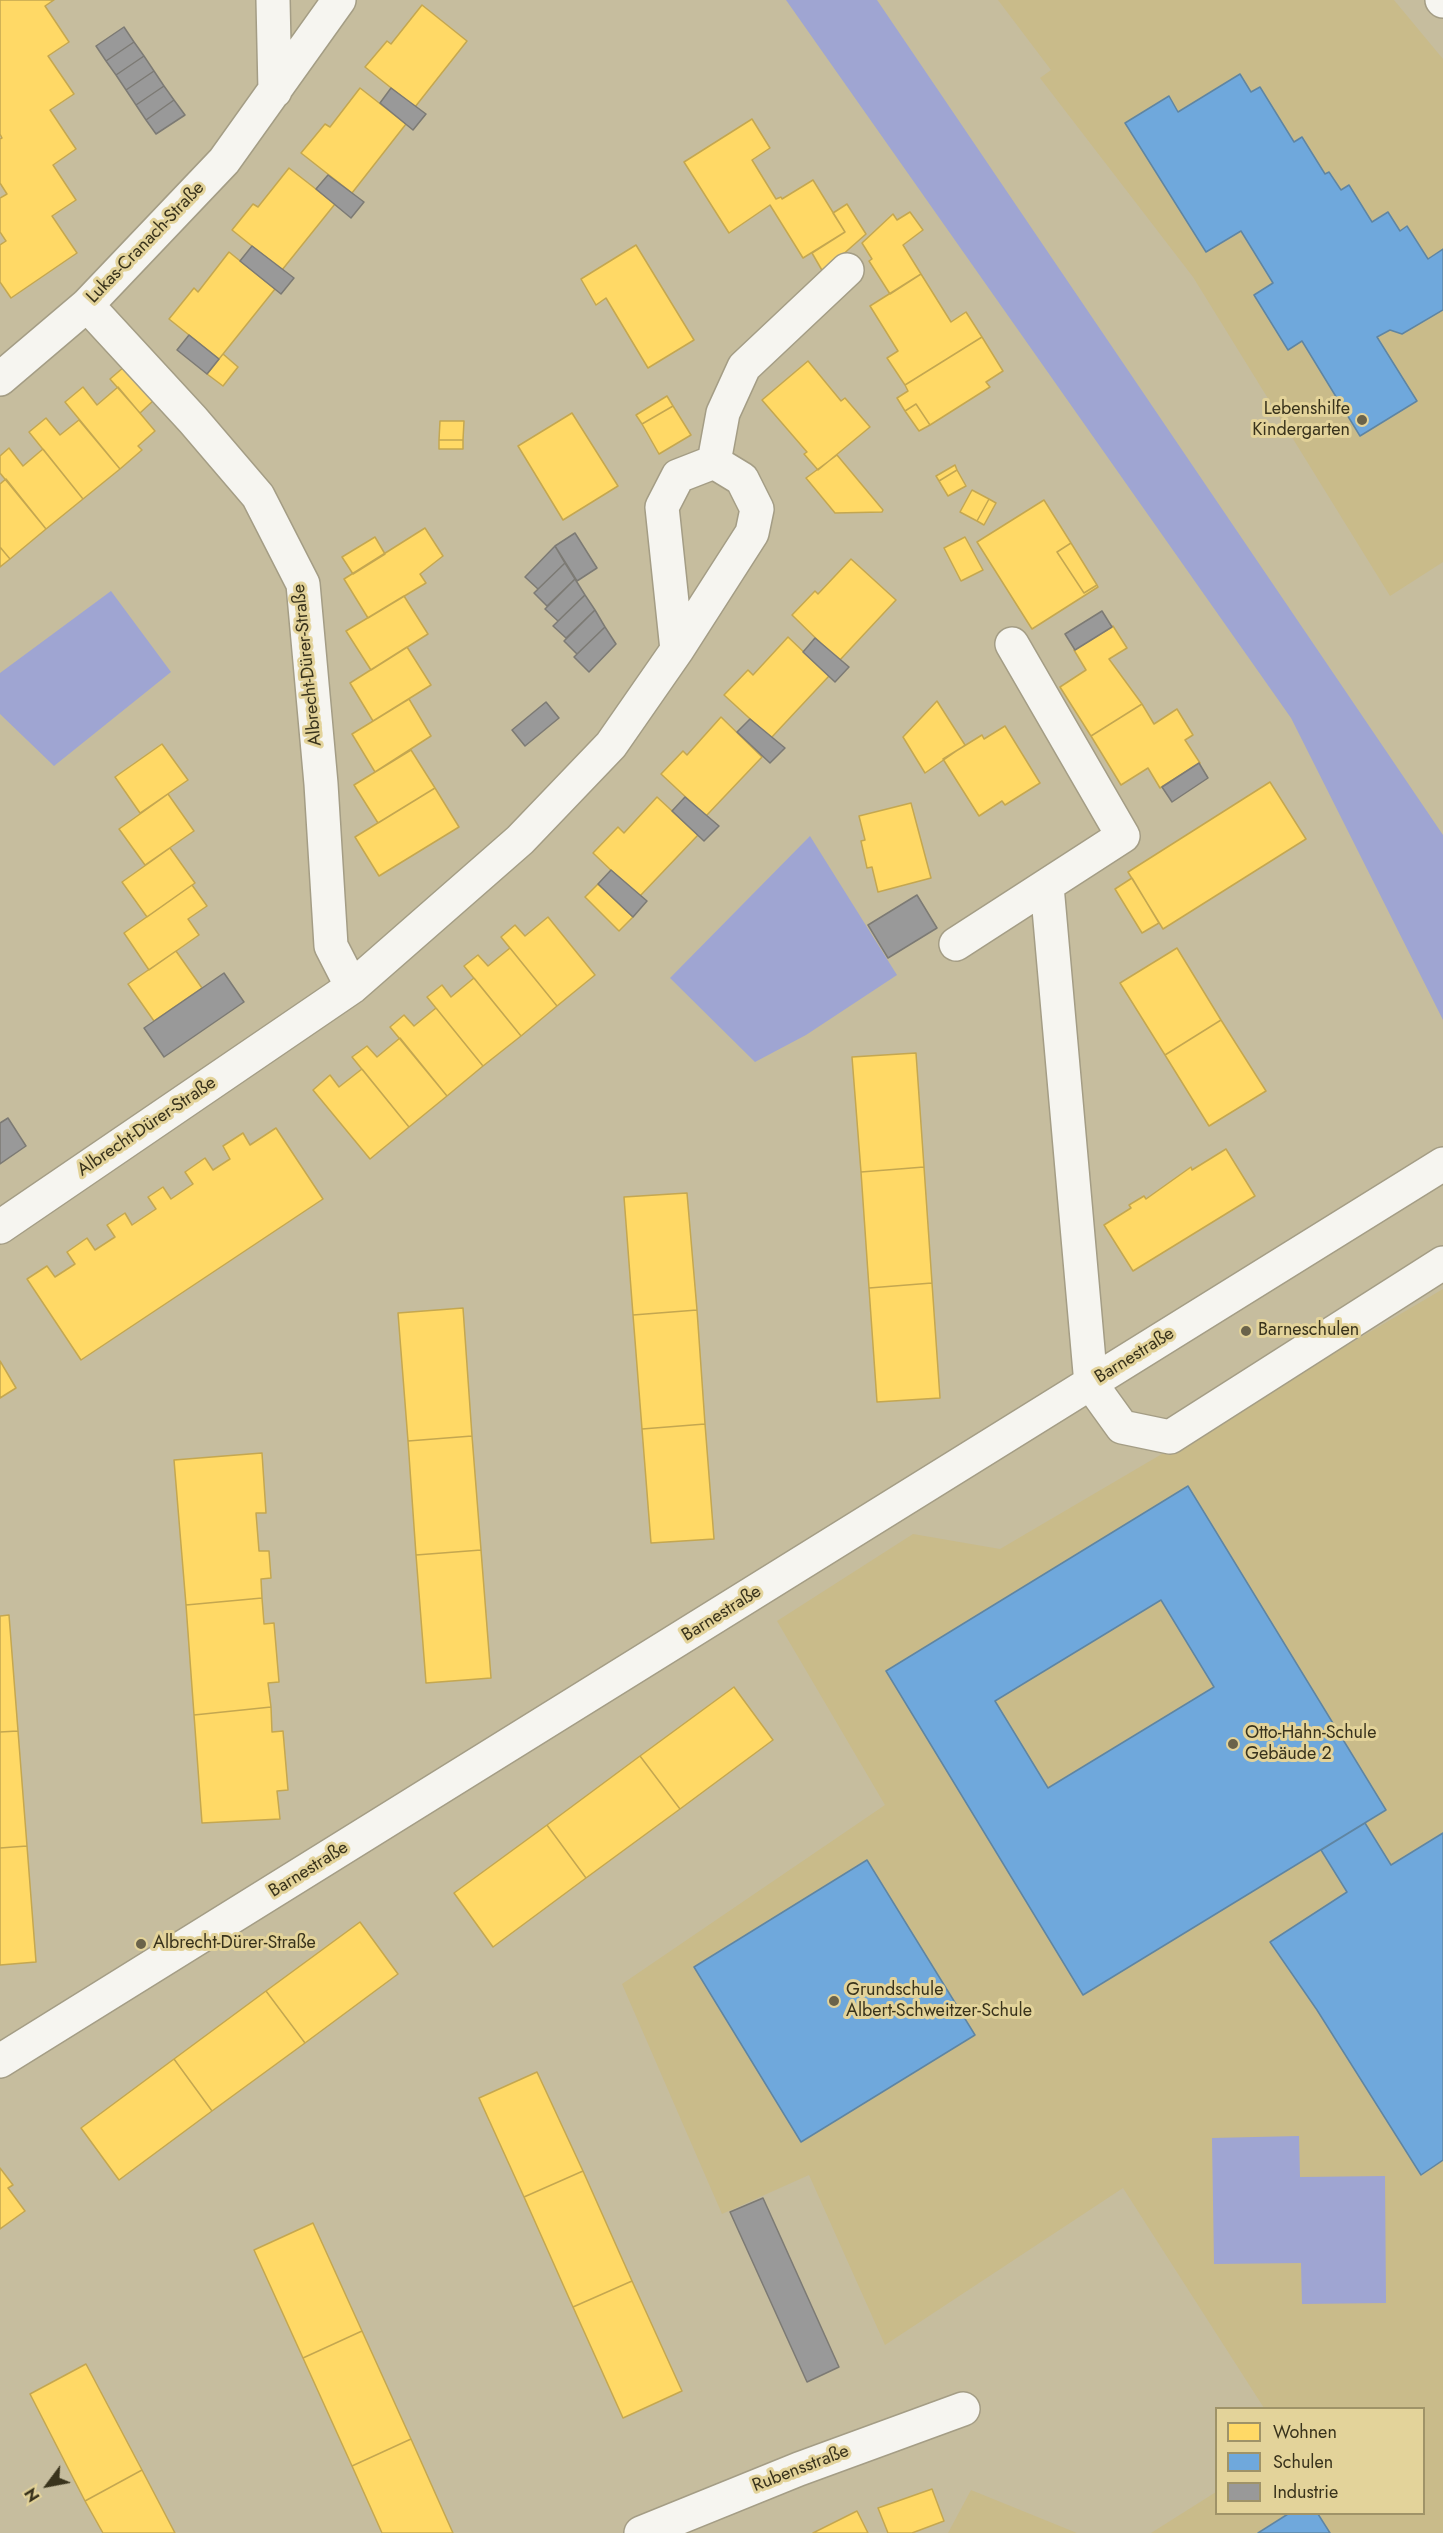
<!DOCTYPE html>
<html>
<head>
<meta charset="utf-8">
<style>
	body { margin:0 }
	#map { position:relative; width:1443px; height:2533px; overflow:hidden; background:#c6bd9e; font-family:Jost,sans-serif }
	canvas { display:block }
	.legend { position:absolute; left:1215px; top:2407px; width:210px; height:108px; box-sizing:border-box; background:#e3d39a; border:2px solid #9f9368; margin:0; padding:8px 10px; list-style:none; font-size:18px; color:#39331c }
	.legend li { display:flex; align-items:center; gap:12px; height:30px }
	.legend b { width:30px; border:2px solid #9f9368 }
	.north { position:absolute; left:18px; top:2455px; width:60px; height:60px; -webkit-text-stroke:4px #e3d39a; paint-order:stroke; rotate:238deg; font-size:16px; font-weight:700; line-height:24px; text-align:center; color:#39331c }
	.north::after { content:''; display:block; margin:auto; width:21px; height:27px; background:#39331c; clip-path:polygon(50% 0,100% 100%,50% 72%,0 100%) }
</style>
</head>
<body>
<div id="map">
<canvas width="1443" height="2533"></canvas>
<ul class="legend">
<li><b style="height:16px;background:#ffd966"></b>Wohnen</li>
<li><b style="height:16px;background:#6fa8dc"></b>Schulen</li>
<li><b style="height:16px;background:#999"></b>Industrie</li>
</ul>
<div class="north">N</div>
</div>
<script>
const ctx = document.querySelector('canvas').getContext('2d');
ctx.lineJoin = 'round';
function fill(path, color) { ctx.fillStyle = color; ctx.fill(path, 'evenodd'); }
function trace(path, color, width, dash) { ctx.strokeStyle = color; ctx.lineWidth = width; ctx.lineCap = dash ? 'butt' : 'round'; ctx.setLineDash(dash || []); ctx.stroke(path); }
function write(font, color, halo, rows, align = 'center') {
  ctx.font = font + ' Jost,sans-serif'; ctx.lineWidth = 6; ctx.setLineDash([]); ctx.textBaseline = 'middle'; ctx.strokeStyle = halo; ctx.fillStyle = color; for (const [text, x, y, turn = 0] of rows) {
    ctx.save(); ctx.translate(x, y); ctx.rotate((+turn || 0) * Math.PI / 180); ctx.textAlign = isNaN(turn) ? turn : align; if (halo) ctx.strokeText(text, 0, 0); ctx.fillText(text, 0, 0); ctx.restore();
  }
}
fill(new Path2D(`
	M 998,0 L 1394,0 L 1443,59 L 1443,562 L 1390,596 L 1193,277 L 1040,78 L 1051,70 Z
	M 1443,1289 L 1443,2533 L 1151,2533 L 1216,2492 L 1216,2514 L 1424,2514 L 1424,2408 L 1264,2408 L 1123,2188 L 885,2345 L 809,2175 L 722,2214 L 622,1984 L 885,1805 L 777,1621 L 913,1534 L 1000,1549 Z
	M 971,2490 L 1077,2533 L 948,2533 Z`), '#c9bb8a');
fill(new Path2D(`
	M 786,0 L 877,0 L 1443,835 L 1443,1020 L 1291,718 Z
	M 111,591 L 171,672 L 54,766 L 0,714 L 0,673 Z
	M 810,836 L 897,975 L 806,1035 L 755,1062 L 670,978 Z
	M 1299,2136 L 1300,2177 L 1385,2176 L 1386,2303 L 1302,2304 L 1301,2263 L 1214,2264 L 1212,2138 Z`), '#9fa5d2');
const homes = new Path2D(`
	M 0,0 L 54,0 L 45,6 L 69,42 L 48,56 L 74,94 L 50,110 L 76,149 L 53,165 L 76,200 L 52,216 L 77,253 L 11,298 L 0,282 L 0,245 L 6,241 L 0,232 L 0,198 L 7,194 L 0,183 L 0,139 L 2,138 L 0,134 Z
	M 422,5 L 467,41 L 415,107 L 365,67 L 387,41 L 391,44 Z
	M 360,88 L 406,124 L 352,193 L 301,153 L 325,124 L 330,127 Z
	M 752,119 L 770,148 L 752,160 L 776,199 L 781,197 L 782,199 L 813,180 L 845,232 L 803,258 L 770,205 L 729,233 L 684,162 Z
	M 289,168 L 335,204 L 282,270 L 232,230 L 253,204 L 258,207 Z
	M 847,204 L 866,234 L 823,272 L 812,253 L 845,232 L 833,213 Z
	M 910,212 L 923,230 L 903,245 L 921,274 L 890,294 L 869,261 L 872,259 L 862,243 L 893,214 L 897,220 Z
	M 636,245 L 694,340 L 648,368 L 606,298 L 596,305 L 581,279 Z
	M 229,252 L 275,289 L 219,359 L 169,319 L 194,288 L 198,292 Z
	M 921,274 L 951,322 L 966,312 L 982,337 L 905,385 L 887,358 L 898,351 L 870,306 Z
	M 982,337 L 1003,371 L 986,382 L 990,387 L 930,425 L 916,404 L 905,411 L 897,398 L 908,391 L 905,385 Z
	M 223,354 L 238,367 L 223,386 L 207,374 Z
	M 808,361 L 841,401 L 845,398 L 870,427 L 818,470 L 804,454 L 807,452 L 762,400 Z
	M 124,367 L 154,400 L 140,413 L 110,379 Z
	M 83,387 L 97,405 L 118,387 L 155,431 L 138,446 L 142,450 L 120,469 L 65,402 Z
	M 667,396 L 673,406 L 642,424 L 636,415 Z
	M 916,404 L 930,425 L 919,431 L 905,411 Z
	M 673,406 L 691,435 L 659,454 L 642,424 Z
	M 572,413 L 618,486 L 563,520 L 518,446 Z
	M 46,418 L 60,435 L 79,420 L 120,469 L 83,499 L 29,432 Z
	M 440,421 L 464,421 L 463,440 L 439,440 Z
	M 439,440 L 463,440 L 463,449 L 439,449 Z
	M 9,448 L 23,466 L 43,449 L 83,499 L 46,529 L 0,473 L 0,456 Z
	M 837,455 L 883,510 L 882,512 L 835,513 L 806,478 Z
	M 955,465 L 957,470 L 939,481 L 936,476 Z
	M 957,470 L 966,486 L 948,496 L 939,481 Z
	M 6,479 L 46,529 L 10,559 L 0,547 L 0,484 Z
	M 972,490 L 989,499 L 977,521 L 960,512 Z
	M 989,499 L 996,503 L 984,525 L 977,521 Z
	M 1044,500 L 1071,543 L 1057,552 L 1084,593 L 1097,585 L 1098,587 L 1032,629 L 977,542 Z
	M 425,528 L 443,556 L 420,574 L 426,583 L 368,618 L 344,579 Z
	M 375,537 L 385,554 L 353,574 L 342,557 Z
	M 965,537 L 983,570 L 961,581 L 944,548 Z
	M 1071,543 L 1097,585 L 1084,593 L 1057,552 Z
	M 0,547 L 10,559 L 0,567 Z
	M 851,559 L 896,600 L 839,661 L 792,615 L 815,591 L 818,594 Z
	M 404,596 L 428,634 L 371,670 L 346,631 Z
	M 1113,626 L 1127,648 L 1109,659 L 1142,704 L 1091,736 L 1060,687 L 1086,670 L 1074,650 Z
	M 788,637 L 829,676 L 771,738 L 724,695 L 748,670 L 753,675 Z
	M 407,647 L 431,685 L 373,721 L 350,683 Z
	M 409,699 L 431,736 L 375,772 L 352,734 Z
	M 937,701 L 965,745 L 925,773 L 903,737 Z
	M 1142,704 L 1154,724 L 1177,709 L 1193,735 L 1185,740 L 1200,763 L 1160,788 L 1148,768 L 1121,785 L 1091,736 Z
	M 721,717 L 762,757 L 706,816 L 661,774 L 683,751 L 687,755 Z
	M 1005,726 L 1040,783 L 1005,805 L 1002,801 L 979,816 L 943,759 L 982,735 L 984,739 Z
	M 162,744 L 188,780 L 140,813 L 115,777 Z
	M 411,750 L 435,788 L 378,823 L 354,785 Z
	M 1270,782 L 1306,839 L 1163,929 L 1128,872 Z
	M 435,788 L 459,827 L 379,876 L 355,837 Z
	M 168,794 L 194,831 L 145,865 L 119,829 Z
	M 657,797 L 698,835 L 639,897 L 593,853 L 618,827 L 624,833 Z
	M 911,803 L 931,878 L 878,892 L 872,867 L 867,868 L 861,841 L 865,840 L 859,816 Z
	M 170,848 L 195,883 L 147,917 L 122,882 Z
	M 1132,878 L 1159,923 L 1142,933 L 1115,889 Z
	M 598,884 L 633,917 L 619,931 L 585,897 Z
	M 192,885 L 207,906 L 188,919 L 199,935 L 149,970 L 124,933 Z
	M 548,917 L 595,975 L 557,1006 L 501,937 L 515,925 L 525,936 Z
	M 510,948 L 557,1006 L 521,1036 L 464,966 L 478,955 L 488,966 Z
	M 1177,948 L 1221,1020 L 1165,1055 L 1120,983 Z
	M 176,951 L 202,988 L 154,1021 L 128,984 Z
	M 474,978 L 521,1036 L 483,1066 L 427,997 L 442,985 L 451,997 Z
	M 436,1008 L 483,1066 L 447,1096 L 390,1027 L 404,1015 L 414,1026 Z
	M 1221,1020 L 1266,1091 L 1209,1126 L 1165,1055 Z
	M 400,1038 L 447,1096 L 409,1127 L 352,1057 L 367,1046 L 377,1057 Z
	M 916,1053 L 924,1167 L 861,1172 L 852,1057 Z
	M 362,1069 L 409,1127 L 370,1159 L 313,1090 L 330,1075 L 339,1087 Z
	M 276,1128 L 323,1199 L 81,1360 L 27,1279 L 47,1266 L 55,1277 L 75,1264 L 67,1252 L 87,1238 L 95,1250 L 115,1237 L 107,1225 L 125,1213 L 132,1225 L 156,1209 L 148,1197 L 163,1187 L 171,1199 L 193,1184 L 185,1172 L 205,1158 L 213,1170 L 230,1159 L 223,1146 L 243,1133 L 250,1145 Z
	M 1226,1149 L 1255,1196 L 1133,1271 L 1104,1225 L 1131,1208 L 1129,1205 L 1144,1196 L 1146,1199 L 1191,1167 L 1192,1170 Z
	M 924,1167 L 932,1283 L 869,1288 L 861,1172 Z
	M 687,1193 L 697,1310 L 633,1315 L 624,1197 Z
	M 932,1283 L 940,1398 L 877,1402 L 869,1288 Z
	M 463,1308 L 472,1436 L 408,1441 L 398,1313 Z
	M 697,1310 L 705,1424 L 642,1429 L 633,1315 Z
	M 0,1361 L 16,1388 L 0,1398 Z
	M 705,1424 L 714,1539 L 651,1543 L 642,1429 Z
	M 472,1436 L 481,1550 L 416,1555 L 408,1441 Z
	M 262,1453 L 266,1513 L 256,1513 L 259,1551 L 269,1551 L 271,1578 L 261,1579 L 262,1598 L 186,1605 L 174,1460 Z
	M 481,1550 L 491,1678 L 426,1683 L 416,1555 Z
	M 262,1598 L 264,1624 L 274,1623 L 279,1682 L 268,1683 L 271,1707 L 194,1715 L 186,1605 Z
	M 9,1615 L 18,1731 L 0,1732 L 0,1616 Z
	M 734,1687 L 773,1740 L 680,1809 L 640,1756 Z
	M 271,1707 L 272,1732 L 283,1731 L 288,1790 L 277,1791 L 280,1819 L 202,1823 L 194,1715 Z
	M 18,1731 L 27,1846 L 0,1848 L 0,1732 Z
	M 640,1756 L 680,1809 L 586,1878 L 547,1825 Z
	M 547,1825 L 586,1878 L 493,1947 L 454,1893 Z
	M 27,1846 L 36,1962 L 0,1965 L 0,1848 Z
	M 360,1922 L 398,1974 L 305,2043 L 266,1991 Z
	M 266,1991 L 305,2043 L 212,2111 L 174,2059 Z
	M 174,2059 L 212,2111 L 119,2180 L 81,2128 Z
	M 537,2072 L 583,2171 L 524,2197 L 479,2098 Z
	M 0,2168 L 13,2185 L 8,2188 L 25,2211 L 0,2229 Z
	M 583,2171 L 632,2281 L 573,2307 L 524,2197 Z
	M 313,2223 L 362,2331 L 303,2358 L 254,2250 Z
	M 632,2281 L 682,2391 L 623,2418 L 573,2307 Z
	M 362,2331 L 411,2439 L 352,2466 L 303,2358 Z
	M 86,2364 L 142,2470 L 85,2501 L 30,2394 Z
	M 411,2439 L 453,2533 L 382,2533 L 352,2466 Z
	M 142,2470 L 175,2533 L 103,2533 L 85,2501 Z
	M 932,2489 L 944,2521 L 912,2533 L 888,2533 L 878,2508 Z
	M 857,2511 L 868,2533 L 813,2533 Z`);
fill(homes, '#ffd966');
trace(homes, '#c4a750', 1.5);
const schools = new Path2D(`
	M 1240,74 L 1251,92 L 1260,87 L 1294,142 L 1302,137 L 1325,174 L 1329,172 L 1341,190 L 1349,185 L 1372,222 L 1388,212 L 1400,231 L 1407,226 L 1428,259 L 1443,249 L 1443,310 L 1402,334 L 1390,330 L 1377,337 L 1417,401 L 1360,436 L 1302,341 L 1288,350 L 1254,295 L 1273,283 L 1241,231 L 1206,252 L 1125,123 L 1169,96 L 1178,112 Z
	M 1188,1486 L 1386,1810 L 1083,1995 L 886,1671 ZM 1161,1600 L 1214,1687 L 1048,1788 L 995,1701 Z
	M 1365,1823 L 1391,1865 L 1443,1833 L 1443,2160 L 1421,2175 L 1317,2010 L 1270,1942 L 1347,1892 L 1321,1850 Z
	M 867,1860 L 975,2035 L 801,2142 L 694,1967 Z
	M 1288,2514 L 1318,2514 L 1330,2533 L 1258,2533 Z`);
fill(schools, '#6fa8dc');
trace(schools, '#5f85a2', 1.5);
const industry = new Path2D(`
	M 124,27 L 134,42 L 106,61 L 96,46 Z
	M 134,42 L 144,56 L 116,75 L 106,61 Z
	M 144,56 L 154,71 L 126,90 L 116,75 Z
	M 154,71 L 164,86 L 136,105 L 126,90 Z
	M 164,86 L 174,100 L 146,120 L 136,105 Z
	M 391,88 L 426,114 L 413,130 L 380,103 Z
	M 174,100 L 185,115 L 156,134 L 146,120 Z
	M 328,175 L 364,202 L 351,218 L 316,189 Z
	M 252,246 L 294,278 L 281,294 L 240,261 Z
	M 189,335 L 219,359 L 207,374 L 177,350 Z
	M 575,533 L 597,568 L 577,581 L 555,546 Z
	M 555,546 L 565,563 L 538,589 L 525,577 Z
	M 565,563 L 575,579 L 547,606 L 534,593 Z
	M 575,579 L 585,595 L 558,621 L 545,609 Z
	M 585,595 L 595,610 L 566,638 L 553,626 Z
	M 595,610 L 605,627 L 577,654 L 564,641 Z
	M 1102,611 L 1112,627 L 1075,650 L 1065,634 Z
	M 605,627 L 616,644 L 589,672 L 574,657 Z
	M 815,638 L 849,667 L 835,682 L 803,652 Z
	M 546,702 L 559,718 L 525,746 L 512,730 Z
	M 750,719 L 785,748 L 770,763 L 737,732 Z
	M 1199,763 L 1208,778 L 1172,802 L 1162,787 Z
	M 685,797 L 719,826 L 704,841 L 672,811 Z
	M 611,870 L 647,901 L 633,917 L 598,884 Z
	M 917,895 L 937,928 L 888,958 L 868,925 Z
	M 224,973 L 244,1002 L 164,1057 L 144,1028 Z
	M 8,1118 L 26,1146 L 0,1164 L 0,1123 Z
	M 763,2198 L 839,2367 L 807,2382 L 730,2212 Z`);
fill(industry, '#999');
trace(industry, '#7c7a74', 1.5);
const minor = new Path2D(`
	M 273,0 L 275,91
	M 1442,0 L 1443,1
	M 87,305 L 193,420 L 258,496 L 303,584 L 321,784 L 331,946 L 352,987
	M 0,379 L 87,305 L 224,161 L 339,0
	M 714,462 L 723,413 L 744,367 L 847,270
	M 1047,886 L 1091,1384 L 1122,1427 L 1170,1437 L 1443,1263
	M 956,944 L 1123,836 L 1012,644
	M 0,1227 L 352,987 L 520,840 L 611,745 L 677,650 L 752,533 L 757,509 L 742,479 L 714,462 L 678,476 L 662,507 L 677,650
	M 0,2061 L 1443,1164
	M 641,2533 L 799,2469 L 963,2409`);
trace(minor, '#a49d85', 36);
trace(minor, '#f6f5f0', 33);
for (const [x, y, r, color] of [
	[1362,420,6,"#6a634a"],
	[1246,1331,6,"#6a634a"],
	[1233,1744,6,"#6a634a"],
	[141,1944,6,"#6a634a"],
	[834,2001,6,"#6a634a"]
]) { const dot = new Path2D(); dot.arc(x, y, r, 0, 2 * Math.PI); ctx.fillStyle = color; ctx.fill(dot); trace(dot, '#e3d39a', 2); }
write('18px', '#39331c', '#e3d39a', [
	["Lukas-Cranach-Straße",146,243,-46],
	["Albrecht-Dürer-Straße",308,665,-96],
	["Albrecht-Dürer-Straße",147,1127,-34],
	["Barnestraße",1135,1356,-32],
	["Barnestraße",722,1614,-32],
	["Barnestraße",309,1870,-32],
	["Rubensstraße",801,2469,-21]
]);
write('18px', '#39331c', '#e3d39a', [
	["Lebenshilfe",1350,410,"right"],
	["Kindergarten",1350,431,"right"],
	["Barneschulen",1258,1331],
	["Otto-Hahn-Schule",1245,1734],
	["Gebäude 2",1245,1755],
	["Albrecht-Dürer-Straße",153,1944],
	["Grundschule",846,1991],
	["Albert-Schweitzer-Schule",846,2012]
], 'left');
</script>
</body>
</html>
